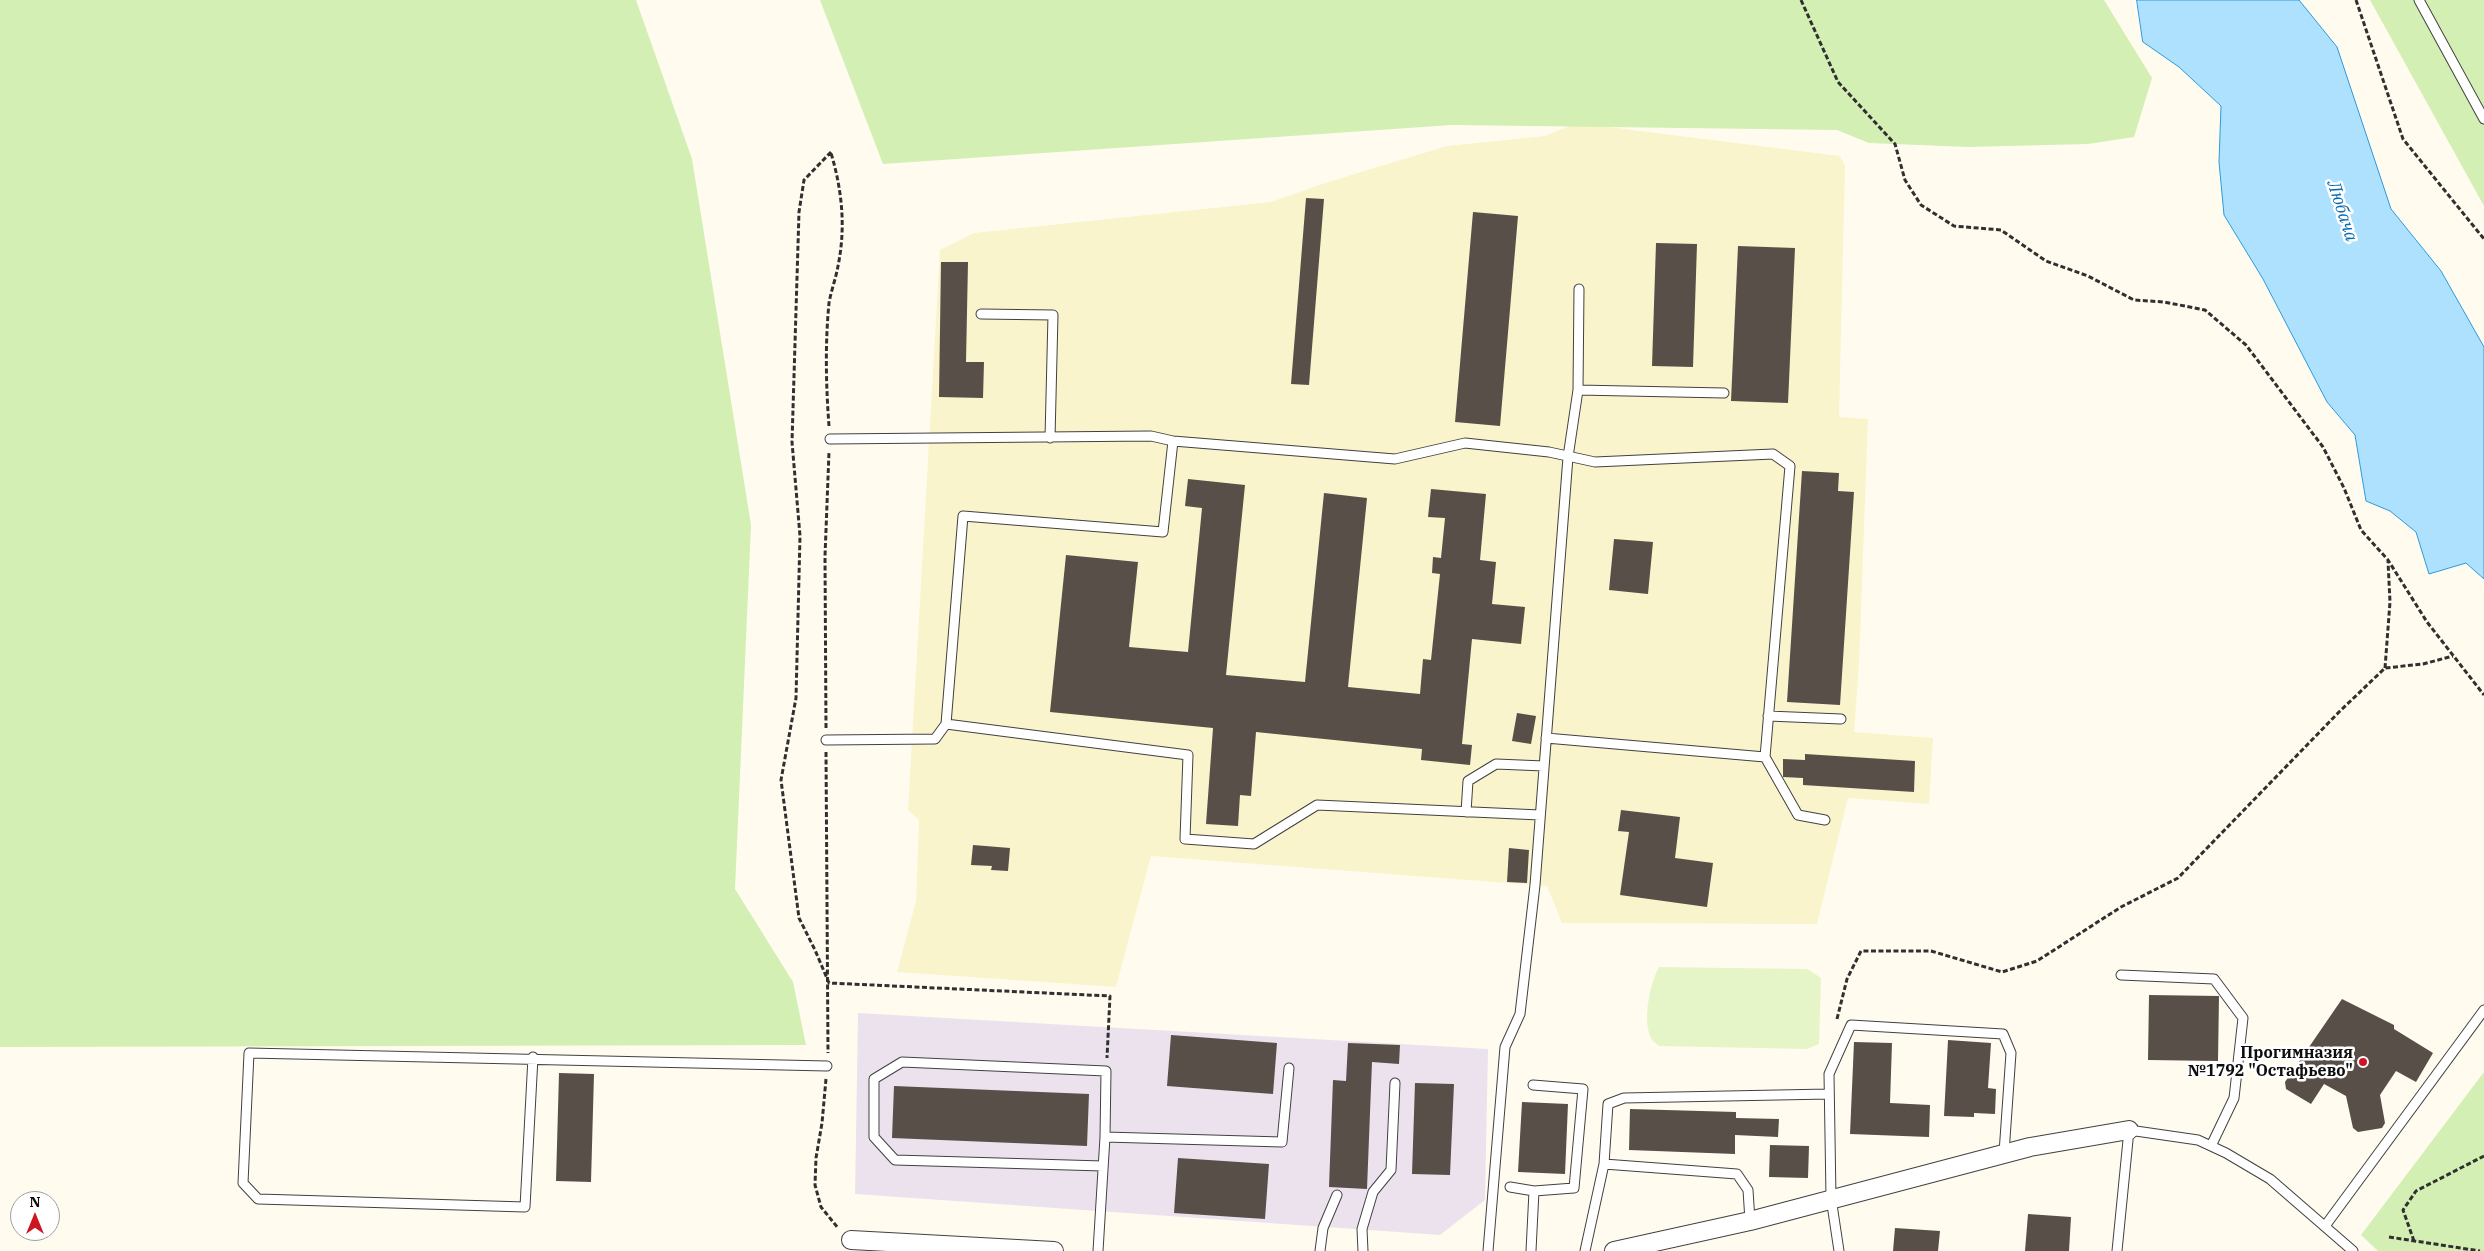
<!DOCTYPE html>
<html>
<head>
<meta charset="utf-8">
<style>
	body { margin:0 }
	#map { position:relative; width:2484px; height:1251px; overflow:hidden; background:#fffcef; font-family:"IBM Plex Serif",serif }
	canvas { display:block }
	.north { position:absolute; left:10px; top:1191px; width:50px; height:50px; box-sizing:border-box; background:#fff; border:1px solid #9f9f9f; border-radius:50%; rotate:0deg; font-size:14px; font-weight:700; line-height:20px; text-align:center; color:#0e0e0e }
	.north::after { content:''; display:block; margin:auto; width:18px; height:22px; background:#ce1622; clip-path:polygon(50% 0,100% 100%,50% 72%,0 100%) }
</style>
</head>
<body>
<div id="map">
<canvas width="2484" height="1251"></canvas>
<div class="north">N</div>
</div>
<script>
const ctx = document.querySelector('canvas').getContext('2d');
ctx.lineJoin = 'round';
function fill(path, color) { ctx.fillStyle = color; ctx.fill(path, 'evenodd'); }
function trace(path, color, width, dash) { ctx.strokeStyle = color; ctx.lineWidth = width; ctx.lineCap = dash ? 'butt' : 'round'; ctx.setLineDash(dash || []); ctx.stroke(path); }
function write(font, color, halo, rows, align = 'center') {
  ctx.font = font + ' "IBM Plex Serif",serif'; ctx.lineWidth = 5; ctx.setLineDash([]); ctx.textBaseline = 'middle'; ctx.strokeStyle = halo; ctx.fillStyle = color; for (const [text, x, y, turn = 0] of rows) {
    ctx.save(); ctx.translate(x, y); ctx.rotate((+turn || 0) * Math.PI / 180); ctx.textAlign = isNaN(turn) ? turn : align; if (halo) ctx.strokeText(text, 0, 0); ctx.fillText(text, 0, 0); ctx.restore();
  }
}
fill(new Path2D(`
	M 858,1013 L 1488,1049 L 1485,1200 L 1440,1235 L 855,1194 Z`), '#ece2ee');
fill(new Path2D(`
	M 1577,123 L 1840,156 L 1845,166 L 1839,417 L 1868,419 L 1859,665 L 1854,732 L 1933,738 L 1929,804 L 1848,798 L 1817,924 L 1562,923 L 1547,886 L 1151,856 L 1116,987 L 897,972 L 916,901 L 919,820 L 908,810 L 940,250 L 974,233 L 1271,202 L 1325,183 L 1447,146 L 1545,136 Z`), '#f9f4cc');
fill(new Path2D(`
	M 0,0 L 636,0 L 692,159 L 751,525 L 735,889 L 793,982 L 806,1045 L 0,1047 Z
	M 820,0 L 2104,0 L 2152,78 L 2134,137 L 2088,144 L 1968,147 L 1869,143 L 1837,130 L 1452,125 L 883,164 Z
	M 2370,0 L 2484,0 L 2484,206 Z
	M 2484,1072 L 2484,1251 L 2378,1251 L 2361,1235 Z`), '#d3efb4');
fill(new Path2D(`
	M 1659,967 L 1807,969 L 1821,978 L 1819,1044 L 1807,1049 L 1659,1046 C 1657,1044 1652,1041 1651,1038 C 1642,1021 1650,983 1659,967 Z`), '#e6f5c7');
const water = new Path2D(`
	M 2137,0 L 2299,0 L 2337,47 L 2391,209 L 2441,271 L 2484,347 L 2484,579 L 2466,563 L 2429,574 L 2416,532 L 2390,511 L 2366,501 L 2355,435 L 2327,402 L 2263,279 L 2224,215 L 2219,162 L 2221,106 L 2179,67 L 2143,42 Z`);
fill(water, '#ade1fd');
trace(water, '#2c9adc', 1);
fill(new Path2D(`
	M 1306,198 L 1324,199 L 1309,385 L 1291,384 Z
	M 1473,212 L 1518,216 L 1500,426 L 1455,422 Z
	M 1656,243 L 1697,244 L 1693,367 L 1652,366 Z
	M 1738,246 L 1795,248 L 1788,403 L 1731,401 Z
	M 941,262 L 968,262 L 966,362 L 984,362 L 983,398 L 939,397 Z
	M 1802,471 L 1839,473 L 1838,491 L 1854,492 L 1840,705 L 1787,702 Z
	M 1188,479 L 1245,485 L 1226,675 L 1305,682 L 1324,493 L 1367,498 L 1348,687 L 1420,694 L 1423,659 L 1431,660 L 1440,574 L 1432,573 L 1433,557 L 1441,558 L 1445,518 L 1428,517 L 1431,489 L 1486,494 L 1480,560 L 1496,562 L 1492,604 L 1525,607 L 1521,644 L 1472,639 L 1462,744 L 1472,745 L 1470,765 L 1421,760 L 1422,749 L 1256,732 L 1251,796 L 1240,795 L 1238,826 L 1206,824 L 1213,728 L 1050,712 L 1066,555 L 1138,562 L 1129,647 L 1188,652 L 1202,508 L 1185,506 Z
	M 1614,539 L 1653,542 L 1648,594 L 1609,590 Z
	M 1517,713 L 1536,716 L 1531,744 L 1512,741 Z
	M 1805,754 L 1915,761 L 1914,792 L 1803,785 L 1803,778 L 1783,777 L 1783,759 L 1805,760 Z
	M 1621,810 L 1680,817 L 1675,858 L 1713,863 L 1707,907 L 1620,895 L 1629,832 L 1618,831 Z
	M 973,845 L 1010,848 L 1008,871 L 991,870 L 992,866 L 971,865 Z
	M 1509,848 L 1529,850 L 1527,883 L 1507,882 Z
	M 2149,995 L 2219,996 L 2218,1061 L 2148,1060 Z
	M 2342,999 L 2394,1025 L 2394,1029 L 2433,1053 L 2416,1082 L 2396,1071 L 2380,1095 L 2385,1123 L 2382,1128 L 2358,1132 L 2353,1128 L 2346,1096 L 2324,1084 L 2311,1104 L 2286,1089 L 2285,1082 Z
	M 1171,1035 L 1277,1043 L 1273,1094 L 1167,1086 Z
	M 1948,1040 L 1991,1043 L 1988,1088 L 1996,1089 L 1995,1114 L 1974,1113 L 1974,1117 L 1944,1116 Z
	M 1854,1042 L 1892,1043 L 1890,1103 L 1930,1105 L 1929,1137 L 1850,1134 Z
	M 1348,1043 L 1400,1045 L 1399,1064 L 1372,1062 L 1367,1189 L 1329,1187 L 1333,1080 L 1346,1081 Z
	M 559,1073 L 594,1074 L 591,1182 L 556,1181 Z
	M 1415,1083 L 1454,1084 L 1450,1175 L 1412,1174 Z
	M 894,1086 L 1089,1094 L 1087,1146 L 892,1138 Z
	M 1522,1102 L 1568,1104 L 1565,1174 L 1518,1172 Z
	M 1630,1109 L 1736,1112 L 1736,1118 L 1779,1119 L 1778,1137 L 1735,1135 L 1735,1154 L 1629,1150 Z
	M 1770,1145 L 1809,1146 L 1808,1178 L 1769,1177 Z
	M 1178,1158 L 1269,1164 L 1265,1219 L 1174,1213 Z
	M 2028,1214 L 2071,1217 L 2069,1251 L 2025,1251 Z
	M 1895,1228 L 1940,1231 L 1938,1251 L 1893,1251 Z`), '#584f49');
const service = new Path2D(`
	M 2419,0 L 2484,119
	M 981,314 L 1053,315 L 1050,438
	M 1578,390 L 1724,393
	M 830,439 L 1151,436 L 1173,441 L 1395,459 L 1465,443 L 1549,452 L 1595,462 L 1773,454 L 1790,466 L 1765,757 L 1546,738
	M 1173,441 L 1163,532 L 963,516 L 946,724 L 1188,755 L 1185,839 L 1254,844 L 1317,805 L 1540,815
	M 1768,716 L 1841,719
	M 826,740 L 935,739 L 946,724
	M 1765,757 L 1798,815 L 1825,820
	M 1466,812 L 1468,781 L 1496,764 L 1544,766
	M 2121,975 L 2214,979 L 2243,1018 L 2234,1098 L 2211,1146
	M 533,1057 L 525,1207 L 258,1199 L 243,1183 L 249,1053 L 827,1066
	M 1604,1164 L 1737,1174 L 1748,1190 L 1750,1221
	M 1103,1166 L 895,1160 L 874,1137 L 874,1079 L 902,1062 L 1106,1071 L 1105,1137
	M 1510,1187 L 1534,1191 L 1574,1188 L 1583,1089 L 1533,1085
	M 2325,1226 L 2484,1010
	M 1098,1251 L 1105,1137 L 1282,1142 L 1289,1068
	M 1320,1251 L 1323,1228 L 1337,1195
	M 1363,1251 L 1362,1229 L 1373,1192 L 1391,1170 L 1395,1083
	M 1488,1251 L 1505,1047 L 1520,1014 L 1535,885 L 1568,457 L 1578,390 L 1579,289
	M 1531,1251 L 1534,1191
	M 1585,1251 L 1604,1164 L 1608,1104 L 1624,1098 L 1829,1094
	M 1839,1251 L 1831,1198 L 1829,1074 L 1851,1025 L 2003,1034 L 2011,1053 L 2004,1153
	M 2117,1251 L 2129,1130 L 2198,1140 L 2226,1153 L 2270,1179 L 2353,1251`);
const minor = new Path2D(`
	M 851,1240 L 1054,1251
	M 1614,1251 L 1750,1221 L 2030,1147 L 2129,1130`);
trace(service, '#414141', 11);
trace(minor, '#414141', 20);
trace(new Path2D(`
	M 1801,0 L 1838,82 L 1895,144 L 1905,180 L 1921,205 L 1954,226 L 2001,230 L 2046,261 L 2088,276 L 2134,300 L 2164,302 L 2205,310 L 2246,345 L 2323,447 L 2344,488 L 2361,530 L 2388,560 L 2427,622 L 2484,695
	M 2356,0 L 2403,139 L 2484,239
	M 831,152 L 804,180 L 799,212 L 792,442 L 800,536 L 796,698 L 781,780 L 799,918 L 815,950 L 829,983 L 1110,996 L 1107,1058
	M 829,426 C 826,386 825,344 829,303 C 831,291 836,278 838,266 C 846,227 842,190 831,153
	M 2385,668 L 2390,602 L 2388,561
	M 826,728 L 825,556 L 829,452
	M 826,752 L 828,1053
	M 1837,1019 L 1847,979 L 1861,951 L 1931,951 L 2002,972 L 2037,961 L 2121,907 L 2178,878 L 2339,712 L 2385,668 L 2423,664 L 2453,656
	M 826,1079 L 822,1123 L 816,1158 L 815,1185 L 821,1207 L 838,1228
	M 2389,1237 L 2480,1251
	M 2414,1241 L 2403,1210 L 2416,1191 L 2484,1156`), '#303030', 3, [5, 2.5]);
trace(service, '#fff', 9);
trace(minor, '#fff', 18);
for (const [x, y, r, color] of [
	[2363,1062,5,"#ce1622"]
]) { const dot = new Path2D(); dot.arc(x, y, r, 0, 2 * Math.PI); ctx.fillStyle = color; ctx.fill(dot); trace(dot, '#fff', 2); }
write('bold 16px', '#0e0e0e', '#fff', [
	["Прогимназия",2353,1053],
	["№1792 \"Остафьево\"",2353,1071]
], 'right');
write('italic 18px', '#096aaf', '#fff', [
	["Любача",2342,211,72]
]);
</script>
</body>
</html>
